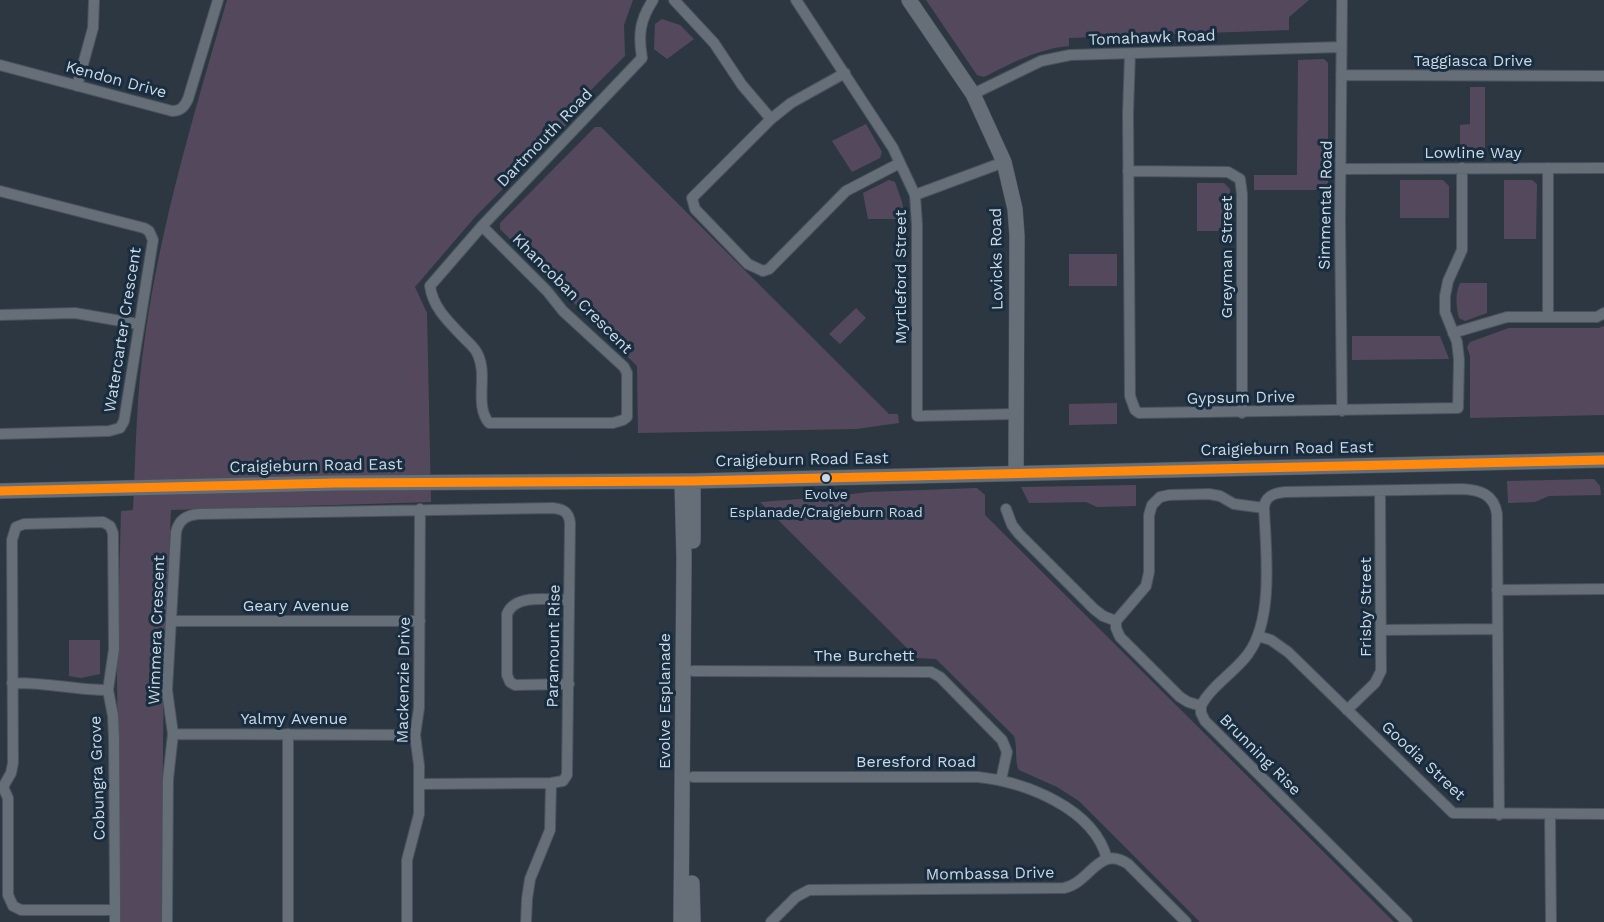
<!DOCTYPE html>
<html>
<head>
<meta charset="utf-8">
<style>
	body { margin:0 }
	canvas { display:block; background:#2c3742 }
</style>
</head>
<body>
<canvas width="1604" height="922"></canvas>
<script>
const ctx = document.querySelector('canvas').getContext('2d');
ctx.lineJoin = 'round';
function fill(path, color) { ctx.fillStyle = color; ctx.fill(path, 'evenodd'); }
function trace(path, color, width, dash) { ctx.strokeStyle = color; ctx.lineWidth = width; ctx.lineCap = dash ? 'butt' : 'round'; ctx.setLineDash(dash || []); ctx.stroke(path); }
function write(font, color, halo, rows, align = 'center') {
  ctx.font = font + ' "Work Sans",sans-serif'; ctx.lineWidth = 6; ctx.setLineDash([]); ctx.textBaseline = 'middle'; ctx.strokeStyle = halo; ctx.fillStyle = color; for (const [text, x, y, turn = 0] of rows) {
    ctx.save(); ctx.translate(x, y); ctx.rotate((+turn || 0) * Math.PI / 180); ctx.textAlign = isNaN(turn) ? turn : align; if (halo) ctx.strokeText(text, 0, 0); ctx.fillText(text, 0, 0); ctx.restore();
  }
}
fill(new Path2D(`
	M 227,0 L 633,0 L 624,25 L 625,56 L 585,96 L 586,105 L 475,217 L 415,287 L 427,313 L 431,502 L 171,510 L 164,660 L 161,922 L 119,922 L 117,669 L 121,511 L 133,510 C 136,453 136,394 145,337 C 161,222 195,111 227,0 Z
	M 926,0 L 1309,0 L 1289,17 L 1289,30 L 1069,38 L 1069,46 C 1037,49 1012,63 984,77 L 977,75 Z
	M 662,19 L 680,25 L 694,39 L 667,59 L 654,49 L 655,24 Z
	M 1324,59 L 1328,63 L 1328,190 L 1254,190 L 1254,175 L 1297,175 L 1298,60 Z
	M 1470,87 L 1485,87 L 1485,156 L 1460,156 L 1460,125 L 1470,124 Z
	M 866,124 L 882,152 L 880,158 L 852,172 L 832,141 Z
	M 595,127 L 601,127 L 889,414 L 898,414 L 899,423 L 856,429 L 638,433 L 637,366 L 500,229 L 500,223 Z
	M 889,180 L 895,182 L 902,202 L 905,219 L 868,219 L 863,193 Z
	M 1400,180 L 1443,180 L 1449,186 L 1449,218 L 1400,218 Z
	M 1504,180 L 1532,180 L 1537,184 L 1536,239 L 1504,239 Z
	M 1197,183 L 1224,183 L 1230,189 L 1230,231 L 1197,231 Z
	M 1069,254 L 1117,254 L 1117,286 L 1069,286 Z
	M 1460,283 L 1487,283 L 1487,313 L 1465,321 L 1459,318 C 1456,307 1455,293 1460,283 Z
	M 856,308 L 866,318 L 840,344 L 829,334 Z
	M 1604,326 L 1604,415 L 1470,418 L 1470,356 L 1467,347 L 1470,342 L 1509,328 L 1599,328 Z
	M 1352,336 L 1440,336 L 1449,359 L 1352,360 Z
	M 1117,403 L 1117,424 L 1069,425 L 1069,404 Z
	M 1594,479 L 1600,486 L 1601,495 L 1549,496 L 1535,502 L 1508,503 L 1507,481 Z
	M 1136,485 L 1136,506 L 1097,507 L 1086,502 L 1029,503 L 1021,487 Z
	M 977,488 L 985,495 L 985,515 L 1394,922 L 1200,922 L 1079,801 L 1057,787 L 1019,770 C 1014,760 1018,748 1014,736 L 936,659 L 917,658 L 760,502 L 827,497 L 869,492 Z
	M 69,640 L 100,640 L 100,674 L 81,678 L 69,676 Z`), '#54495c');
const street = new Path2D(`
	M 674,0 L 714,43 L 742,85 L 771,119
	M 796,0 L 893,148 L 915,195 L 917,225 L 917,416 L 1016,414
	M 1130,54 L 1128,113 L 1130,396 L 1135,410 L 1139,413 L 1458,408 L 1459,360 L 1457,342 L 1445,312 L 1445,296 L 1448,281 L 1462,250 L 1462,168
	M 0,65 L 172,111 C 181,111 184,107 188,99 L 218,0
	M 845,73 L 791,103 L 771,119 L 692,198 L 695,209 L 748,264 L 763,271 L 769,269 L 846,191 L 900,163
	M 1341,75 L 1604,76
	M 77,86 L 93,28 L 94,0
	M 973,94 L 1041,61 L 1070,55 L 1341,47
	M 1548,168 L 1548,317
	M 1342,169 L 1604,168
	M 1128,171 L 1228,172 L 1240,179 L 1242,194 L 1242,413
	M 0,191 L 144,228 L 149,231 L 153,240 L 124,421 L 120,428 L 109,431 L 0,434
	M 915,195 L 1004,162
	M 482,226 L 547,291 L 563,311 L 624,367 L 627,373 L 627,417 L 623,420 L 613,423 L 489,423 C 474,405 488,376 478,355 C 476,349 471,345 466,340 C 451,324 433,309 430,286 L 482,226 L 642,58 C 638,34 640,20 653,0
	M 0,315 L 75,313 L 138,324
	M 1453,333 L 1507,317 L 1597,317 L 1604,313
	M 1342,411 L 1340,220 L 1342,0
	M 1006,509 L 1012,525 L 1019,534 L 1094,609 L 1103,616 L 1116,621 L 1116,628 L 1120,637 L 1180,697 L 1188,702 L 1201,706 L 1201,713 L 1205,721 L 1407,922
	M 1497,590 L 1604,589
	M 171,621 L 420,621
	M 1116,621 L 1146,586 L 1149,572 L 1149,515 L 1152,505 L 1160,497 L 1169,495 L 1209,494 L 1220,496 L 1234,504 L 1264,508 C 1265,496 1274,493 1285,492 L 1462,489 C 1480,490 1494,494 1497,514 L 1499,815
	M 1381,630 L 1497,629
	M 1258,636 L 1271,640 L 1288,652 L 1453,813 L 1604,814
	M 693,671 L 931,672 L 940,677 L 1002,740 L 1007,752 L 1001,780
	M 12,683 C 45,682 75,690 108,690
	M 569,684 L 515,685 L 510,682 L 507,675 L 507,614 C 515,593 551,600 569,600
	M 1201,706 C 1210,687 1236,671 1248,654 C 1274,619 1266,551 1264,508
	M 1347,710 L 1375,683 L 1381,671 L 1380,491
	M 173,734 L 415,735
	M 288,734 L 288,922
	M 693,777 L 978,777 C 1025,782 1094,808 1107,859
	M 1550,814 L 1551,922
	M 115,922 L 115,899 L 114,739 L 113,716 L 108,690 L 114,649 L 113,533 L 110,526 L 103,522 L 24,524 L 16,527 L 12,540 L 13,763 L 11,773 L 3,787 L 8,798 L 8,895 L 13,906 L 21,910 L 115,910
	M 167,922 L 168,779 L 173,734 L 167,690 L 176,532 C 179,519 187,515 199,514 L 553,508 C 563,509 569,512 570,523 L 567,775 L 563,781 L 551,783 L 420,784
	M 407,922 L 407,860 L 419,814 L 419,765 L 415,735 L 419,708 L 420,509
	M 526,922 L 527,899 L 530,879 L 550,830 L 551,783
	M 771,922 L 796,897 L 809,890 L 1064,888 C 1090,883 1099,844 1128,864 L 1186,922`);
const secondary = new Path2D(`
	M 909,0 L 973,94 L 1004,162 L 1015,209 L 1017,236 L 1016,473
	M 0,491 L 335,483 L 693,481 L 1604,460
	M 693,541 L 693,481
	M 692,883 L 693,922
	M 681,922 L 684,558 L 682,481`);
trace(street, '#49535d', 12);
trace(secondary, '#49535d', 16);
trace(street, '#666e78', 10);
trace(secondary, '#666e78', 15);
trace(new Path2D(`
	M 0,491 L 335,483 L 693,481 L 1604,460`), '#ff880d', 9);
for (const [x, y, r, color] of [
	[826,478,5,"#ccd9e5"]
]) { const dot = new Path2D(); dot.arc(x, y, r, 0, 2 * Math.PI); ctx.fillStyle = color; ctx.fill(dot); trace(dot, '#192d40', 2); }
write('14px', '#ccd9e5', '#192d40', [
	["Evolve",826,495],
	["Esplanade/Craigieburn Road",826,513]
]);
write('16px', '#ccd9e5', '#192d40', [
	["Tomahawk Road",1152,38,-2],
	["Taggiasca Drive",1473,61],
	["Kendon Drive",116,80,15],
	["Dartmouth Road",545,138,-46],
	["Lowline Way",1473,153],
	["Simmental Road",1326,205,-89],
	["Greyman Street",1227,257,-90],
	["Lovicks Road",997,259,-91],
	["Myrtleford Street",901,277,-90],
	["Khancoban Crescent",572,294,45],
	["Watercarter Crescent",123,330,-81],
	["Gypsum Drive",1241,398,-1],
	["Craigieburn Road East",1287,449,-1],
	["Craigieburn Road East",802,460,-1],
	["Craigieburn Road East",316,466,-1],
	["Geary Avenue",296,606],
	["Frisby Street",1366,607,-90],
	["Wimmera Crescent",157,630,-88],
	["Paramount Rise",554,646,-89],
	["The Burchett",864,656],
	["Mackenzie Drive",404,680,-89],
	["Evolve Esplanade",665,701,-90],
	["Yalmy Avenue",294,719],
	["Brunning Rise",1260,755,45],
	["Goodia Street",1423,761,43],
	["Beresford Road",916,762],
	["Cobungra Grove",98,778,-92],
	["Mombassa Drive",990,874,-1]
]);
</script>
</body>
</html>
